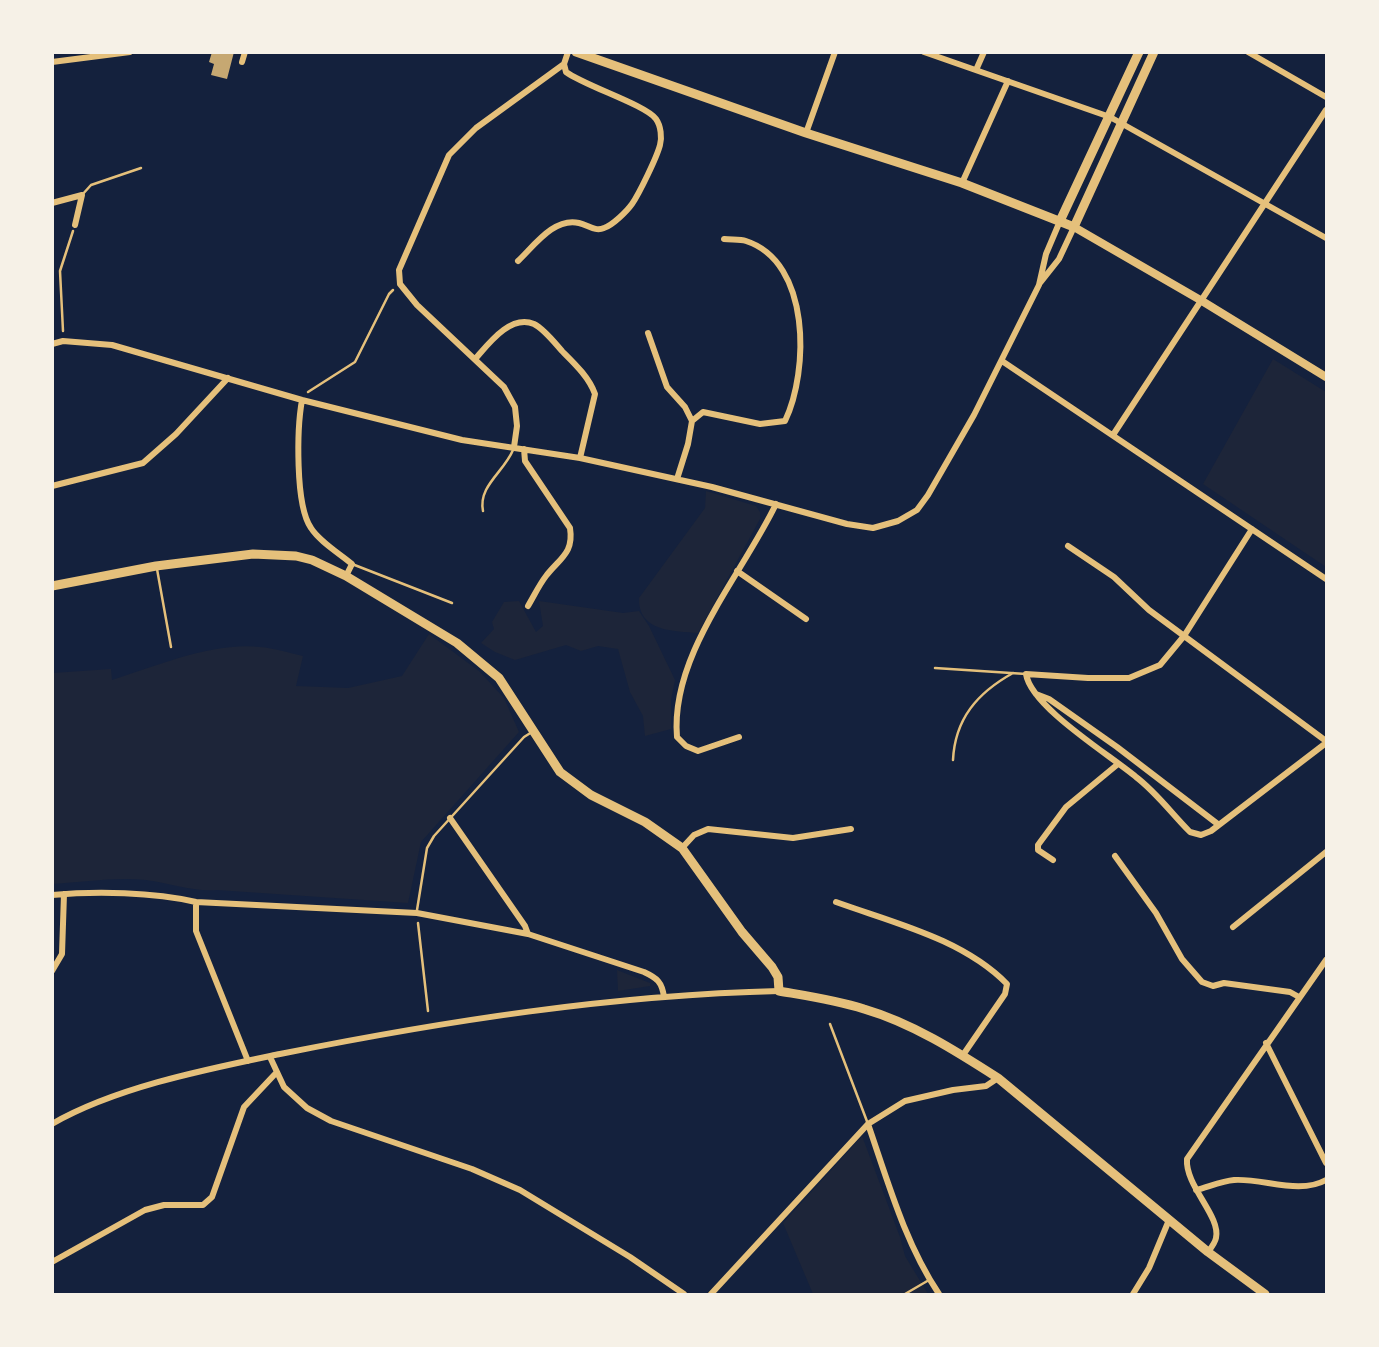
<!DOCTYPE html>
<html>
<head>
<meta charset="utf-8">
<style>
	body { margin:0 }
	#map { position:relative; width:1379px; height:1347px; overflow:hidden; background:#14213d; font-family:Jost,sans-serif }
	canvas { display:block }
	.frame { position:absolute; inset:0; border:54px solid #f6f1e7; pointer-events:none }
</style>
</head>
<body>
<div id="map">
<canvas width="1379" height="1347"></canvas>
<div class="frame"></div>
</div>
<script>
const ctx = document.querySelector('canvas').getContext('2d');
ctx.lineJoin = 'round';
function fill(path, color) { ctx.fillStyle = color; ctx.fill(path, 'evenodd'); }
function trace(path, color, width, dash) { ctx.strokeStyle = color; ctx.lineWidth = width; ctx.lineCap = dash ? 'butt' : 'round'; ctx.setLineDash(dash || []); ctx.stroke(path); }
fill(new Path2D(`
	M 1273,359 L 1326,392 L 1326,567 L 1203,484 Z
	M 706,491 L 756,506 L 760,512 L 760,519 L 698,633 C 674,631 638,632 639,598 L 705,508 Z
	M 519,601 L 536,632 L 543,626 L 539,601 L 623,613 L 639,611 L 649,626 L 675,680 L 671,700 L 671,729 L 645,736 L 643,716 L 630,692 L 618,649 L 598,646 L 581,651 L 566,645 L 515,660 L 495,652 L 481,643 L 494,629 L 492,622 L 504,602 Z
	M 429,634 L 479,671 L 504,698 L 519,732 L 421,842 L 408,903 L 217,890 C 193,892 170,883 146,880 C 115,877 84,882 53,884 L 53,673 L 111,669 L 112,680 C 157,666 212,642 260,647 C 274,648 289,653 303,656 L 296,686 L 348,688 L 402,676 Z
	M 617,970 L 650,983 L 650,986 L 618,991 Z
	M 862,1136 L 900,1237 L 905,1256 L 928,1294 L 813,1294 L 783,1223 Z`), '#1d2539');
fill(new Path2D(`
	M 212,52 L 234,52 L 227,79 L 211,75 L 214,64 L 209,62 Z`), '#c6a872');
trace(new Path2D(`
	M 63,331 L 60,271 L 73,231
	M 308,392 L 355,362 L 389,294 L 393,290
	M 418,923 L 428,1011`), '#e5c07b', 2.5);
trace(new Path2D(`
	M 82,195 L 91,185 L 141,168
	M 483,511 C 478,486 504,472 513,450
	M 352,564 L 452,603
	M 157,569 L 171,647
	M 935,668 L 1026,674
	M 953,760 C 955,719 977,693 1013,673
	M 417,910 L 427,848 L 434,836 L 524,737 L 532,732
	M 830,1024 L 868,1124
	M 905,1294 L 929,1280`), '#e5c07b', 2.5);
trace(new Path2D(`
	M 924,52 L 1110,117 L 1326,238
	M 1248,52 L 1326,97
	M 52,62 L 130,52
	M 242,62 L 245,52
	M 976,70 L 984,52
	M 806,133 L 835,52
	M 962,183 L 1008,81
	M 52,203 L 82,195 L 75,225
	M 518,261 C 534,246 554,217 579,223 C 588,225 595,232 604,228 C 613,225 627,211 632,204 C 639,194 657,157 660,145 C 662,138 661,126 656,119 C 646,105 585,86 566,72 L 564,64 L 568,52
	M 1040,283 L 1059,259 L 1074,227
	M 648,333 L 667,387 L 685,407 L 692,421
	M 52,344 L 63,341 L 112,345 L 302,400 L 462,440 L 580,458 L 712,487 L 847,524 L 873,528 L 898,521 L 917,510 L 928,495 L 974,415 L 1039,285 L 1046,254 L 1060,221
	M 476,358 C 489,343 511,314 534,324 C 544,329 554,342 562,351 C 574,363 589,377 595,394 L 580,458
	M 1002,361 L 1326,579
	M 302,400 C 297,428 295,505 311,528 C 320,542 339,553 352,564 L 346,576
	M 1113,435 L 1326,110
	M 514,447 L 517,426 L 515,407 L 504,387 L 417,305 L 400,284 L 399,270 L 449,155 L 476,128 L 564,64
	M 524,449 L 525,461 L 570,528 C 574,553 560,558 546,576 C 539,585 534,596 528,606
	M 677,479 L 688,444 L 692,421 L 703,412 L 760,424 L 785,421 C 809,371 811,262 746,241 C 740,239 731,240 724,239
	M 52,486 L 143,463 L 176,434 L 228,378
	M 1252,529 L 1184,636 L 1160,665 L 1129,678 L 1088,678 L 1026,674 C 1031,707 1110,755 1136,777 C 1156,792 1172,814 1190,832 L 1201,835 L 1211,831 L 1326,743
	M 1068,546 L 1114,577 L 1149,610 L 1326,741
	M 737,571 L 806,619
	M 1036,694 L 1049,699 L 1117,747 L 1219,825
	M 739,737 L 698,751 L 686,746 L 677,737 C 670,655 742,575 776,504
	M 450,818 L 525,926 L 528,934
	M 682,848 L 694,835 L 708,829 L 793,838 L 851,829
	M 1115,856 L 1156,913 L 1182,959 L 1202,982 L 1213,986 L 1224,983 L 1290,992 L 1299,997
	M 1053,860 L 1038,850 L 1038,845 L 1066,807 L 1118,764
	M 52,895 C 96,891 153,892 196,902 L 417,913 L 528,934 L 644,972 C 657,978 662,982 664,997
	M 196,902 L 196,931 L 248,1061
	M 836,902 C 894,923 963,939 1007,984 L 1005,994 L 963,1055
	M 1233,927 L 1326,852
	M 52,971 L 62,954 L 64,894
	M 1266,1043 L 1326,1163
	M 270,1057 L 284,1087 L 307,1108 L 331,1121 L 472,1169 L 520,1190 L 630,1257 L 684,1294
	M 52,1124 C 116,1087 208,1069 280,1054 C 445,1021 611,995 779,991
	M 868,1124 C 888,1182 905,1243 939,1294
	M 1196,1190 C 1208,1187 1222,1181 1234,1180 C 1263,1178 1299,1195 1326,1180
	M 1208,1252 C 1211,1248 1215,1243 1216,1238 C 1221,1216 1185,1186 1187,1159 L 1326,960
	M 52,1262 L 145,1210 L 164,1205 L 203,1205 L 212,1197 L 244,1107 L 276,1073
	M 711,1294 L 868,1124 L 905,1101 L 953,1090 L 986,1086 L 998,1078
	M 1133,1294 L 1149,1268 L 1169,1220`), '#e5c07b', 6);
trace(new Path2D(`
	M 1074,227 L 1202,301 L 1326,377`), '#e5c07b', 8);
trace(new Path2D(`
	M 576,52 L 806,133 L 962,183 L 1074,227 L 1154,52
	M 1060,221 L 1139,52
	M 52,586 L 156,566 L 253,554 L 296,556 L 312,560 L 346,576 L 457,643 L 499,678 L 560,772 L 591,795 L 645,822 L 682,848 L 742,932 L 772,967 L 778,977 L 779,991 C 808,996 836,1000 864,1009 C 912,1023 956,1051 998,1078 L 1208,1252 L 1265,1294`), '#e5c07b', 9);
</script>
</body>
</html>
